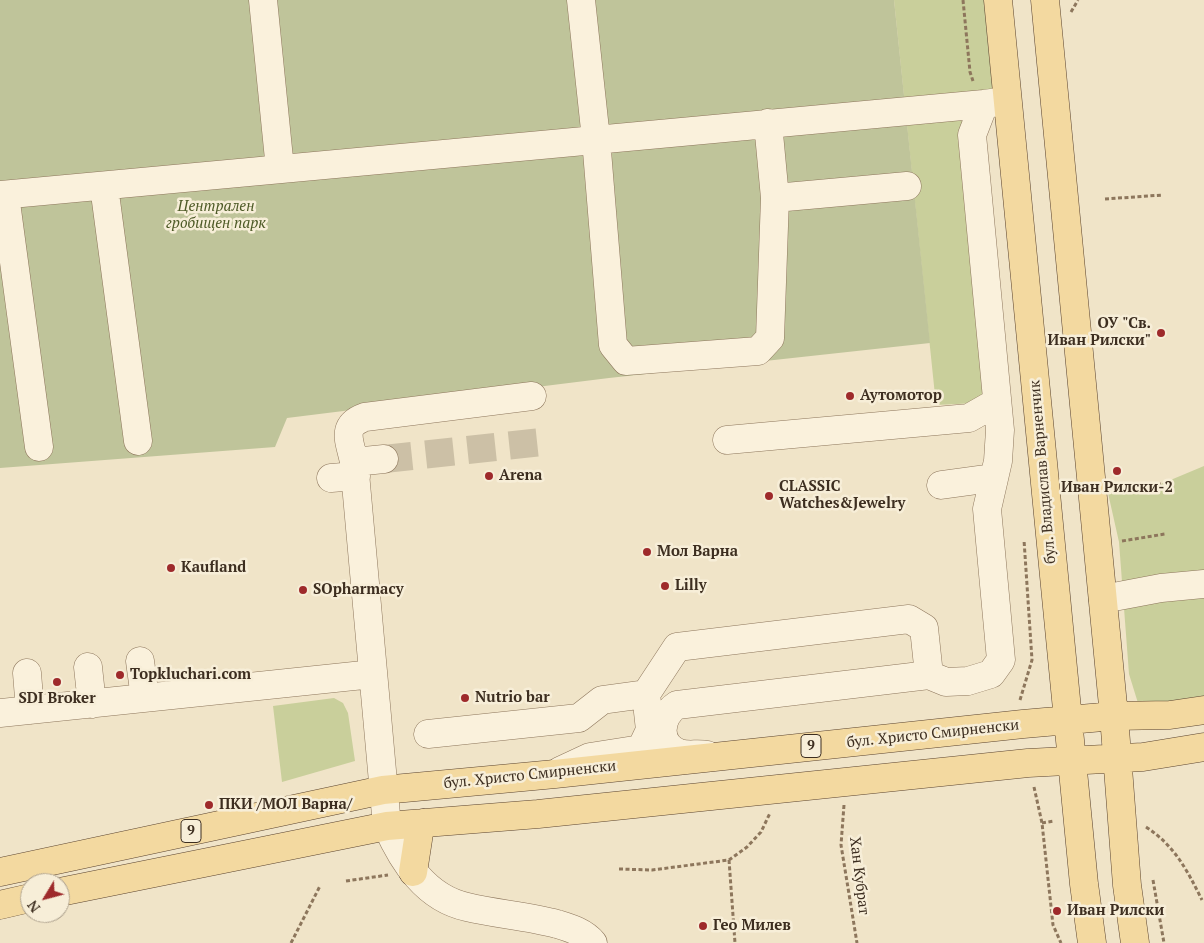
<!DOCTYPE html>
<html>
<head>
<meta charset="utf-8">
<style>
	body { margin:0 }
	#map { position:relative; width:1204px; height:943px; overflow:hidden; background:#f0e4c8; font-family:"PT Serif",serif }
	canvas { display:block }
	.north { position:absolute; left:20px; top:873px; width:50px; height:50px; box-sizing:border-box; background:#f7eed8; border:1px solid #ada18e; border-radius:50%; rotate:233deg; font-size:14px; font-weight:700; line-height:20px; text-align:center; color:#3d2e20 }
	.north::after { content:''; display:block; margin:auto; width:18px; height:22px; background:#9e2a2b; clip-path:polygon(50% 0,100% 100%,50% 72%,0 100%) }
</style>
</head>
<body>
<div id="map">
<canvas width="1204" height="943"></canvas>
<div class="north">N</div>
</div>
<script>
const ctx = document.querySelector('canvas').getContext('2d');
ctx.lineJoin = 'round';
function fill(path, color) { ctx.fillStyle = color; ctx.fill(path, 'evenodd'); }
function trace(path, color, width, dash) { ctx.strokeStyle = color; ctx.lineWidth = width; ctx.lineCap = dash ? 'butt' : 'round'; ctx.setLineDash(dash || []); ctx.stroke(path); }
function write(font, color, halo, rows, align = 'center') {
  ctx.font = font + ' "PT Serif",serif'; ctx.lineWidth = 5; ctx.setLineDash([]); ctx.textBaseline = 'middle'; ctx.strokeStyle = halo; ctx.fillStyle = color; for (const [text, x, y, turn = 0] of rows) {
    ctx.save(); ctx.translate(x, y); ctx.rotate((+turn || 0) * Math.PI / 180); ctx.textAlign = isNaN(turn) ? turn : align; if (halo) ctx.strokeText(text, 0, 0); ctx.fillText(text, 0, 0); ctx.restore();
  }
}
fill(new Path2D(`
	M 894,0 L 989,0 L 999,102 L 984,104 L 997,402 L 936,405 Z
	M 1204,466 L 1204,710 L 1142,716 L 1129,674 L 1119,542 L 1108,493 L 1161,484 Z
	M 334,698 L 343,703 L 348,713 L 355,761 L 282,782 L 273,706 Z`), '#c9cf9b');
fill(new Path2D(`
	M 0,0 L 894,0 L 930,343 L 609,378 L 287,418 L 275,447 L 0,468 Z`), '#bfc49a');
trace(new Path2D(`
	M 384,459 L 542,442`), '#ccc0a6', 28, [28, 14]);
const minor = new Path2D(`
	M 263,0 L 280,169
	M 581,0 L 596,139 L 613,345 L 626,361 L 758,351 L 770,338 L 775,198 L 768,123
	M 104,186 L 138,441
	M 0,195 L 984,104
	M 5,195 L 39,447
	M 775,198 L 907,186
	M 727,440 L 969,418 L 997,402
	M 384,459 L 354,462 L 387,826 C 403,862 426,898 467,907 C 496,914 527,916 557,924 C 570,928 584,932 593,943
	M 354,462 C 350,441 340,426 365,417 L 532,396
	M 331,478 L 356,476
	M 941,485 L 985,479
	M 1103,599 L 1161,588 L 1204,584
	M 140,661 L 145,698
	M 88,667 L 92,704
	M 27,673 L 30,710
	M 929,675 L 946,682 L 968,681 L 991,674 L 1001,660 L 987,509 L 998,461 L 1000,430 L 972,135 L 984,104 L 999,102
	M 0,713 L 373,674
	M 428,734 L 579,718 L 602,700 L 646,694
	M 560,771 L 590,757 L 641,749 L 650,730 L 646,694 L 677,647 L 909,619 L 924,628 L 929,675 L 677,705 C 659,717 656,744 679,753 C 688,756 698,753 707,755`);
const major = new Path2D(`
	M 998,0 L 1084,884 L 1092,943
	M 1045,0 L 1114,716 L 1127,885 L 1135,943
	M 0,872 L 383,790 L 555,774 L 1023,724 L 1114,716 L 1170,715 L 1204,710
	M 413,872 L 419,833 L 423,823
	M 60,892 L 387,826 L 538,814 L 1028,763 L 1143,757 L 1204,747
	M 0,905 L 30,898`);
trace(minor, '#8d765c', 29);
trace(major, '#5b4430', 29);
trace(new Path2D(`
	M 963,0 L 970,72 L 973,81
	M 1071,12 L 1078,0
	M 1105,199 L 1163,195
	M 1115,492 L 1161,484
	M 1122,541 L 1165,534
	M 1020,700 L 1032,660 L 1024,540
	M 1034,787 L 1042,823 L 1053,925 L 1061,943
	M 844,805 L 841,845 L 857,943
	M 1042,823 L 1054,821
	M 1146,827 C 1175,846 1187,870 1202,900
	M 729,860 L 735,943
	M 619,869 L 652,870 L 729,860 L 747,847 L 761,832 L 770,813
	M 1153,880 L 1164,943
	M 346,881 L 388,875
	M 291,943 L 320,886`), '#8d765c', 3, [4, 2.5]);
trace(minor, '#faf1dc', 28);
trace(major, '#f3d9a0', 28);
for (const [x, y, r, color] of [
	[1161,333,5,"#9e2a2b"],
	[850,396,5,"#9e2a2b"],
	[1117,471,5,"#9e2a2b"],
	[489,476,5,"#9e2a2b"],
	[769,496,5,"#9e2a2b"],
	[647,552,5,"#9e2a2b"],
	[171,568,5,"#9e2a2b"],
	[665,586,5,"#9e2a2b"],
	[303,590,5,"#9e2a2b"],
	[120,675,5,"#9e2a2b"],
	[57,682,5,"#9e2a2b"],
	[465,698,5,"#9e2a2b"],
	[209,805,5,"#9e2a2b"],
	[1057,911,5,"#9e2a2b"],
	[703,926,5,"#9e2a2b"]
]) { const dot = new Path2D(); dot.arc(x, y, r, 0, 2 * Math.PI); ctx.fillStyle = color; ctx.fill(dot); trace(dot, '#f7eed8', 2); }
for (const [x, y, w] of [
	[811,746,20],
	[191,831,20]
]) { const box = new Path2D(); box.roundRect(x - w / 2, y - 11.5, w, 23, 4); ctx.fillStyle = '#f7eed8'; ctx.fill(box); trace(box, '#3d2e20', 1); }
write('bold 14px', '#3d2e20', null, [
	["9",811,746],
	["9",191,831]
]);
write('italic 15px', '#4d5a26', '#f7eed8', [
	["Централен",216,207],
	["гробищен парк",216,224]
]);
write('bold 15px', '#3d2e20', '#f7eed8', [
	["ОУ \"Св.",1151,324,"right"],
	["Иван Рилски\"",1151,341,"right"],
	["Аутомотор",860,396],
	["Arena",499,476],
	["CLASSIC",779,487],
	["Watches&Jewelry",779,504],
	["Иван Рилски-2",1117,488,"center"],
	["Мол Варна",657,552],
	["Kaufland",181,568],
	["Lilly",675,586],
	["SOpharmacy",313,590],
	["Topkluchari.com",130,675],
	["Nutrio bar",475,698],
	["SDI Broker",57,699,"center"],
	["ПКИ /МОЛ Варна/",219,805],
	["Иван Рилски",1067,911],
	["Гео Милев",713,926]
], 'left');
write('15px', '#3d2e20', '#f7eed8', [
	["бул. Владислав Варненчик",1043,472,-95],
	["бул. Христо Смирненски",933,734,-6],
	["бул. Христо Смирненски",530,775,-6],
	["Хан Кубрат",859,876,83]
]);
</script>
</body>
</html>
